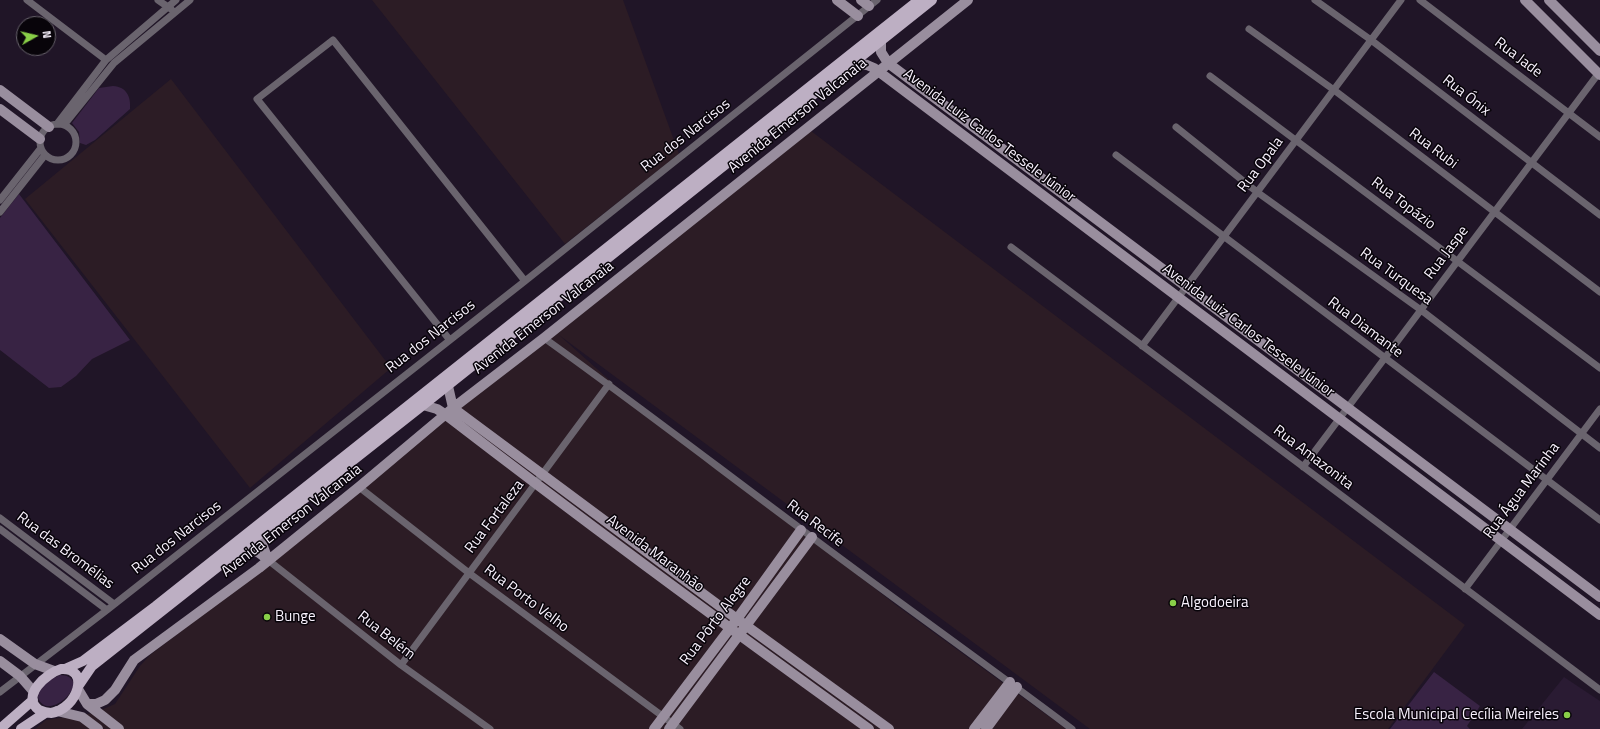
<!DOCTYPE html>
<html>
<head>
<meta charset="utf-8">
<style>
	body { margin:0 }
	#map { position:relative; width:1600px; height:729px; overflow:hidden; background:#201527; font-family:"Titillium Web",sans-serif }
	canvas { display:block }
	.north { position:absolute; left:16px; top:16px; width:40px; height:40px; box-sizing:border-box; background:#08040a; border:1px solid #68636c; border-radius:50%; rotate:82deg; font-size:11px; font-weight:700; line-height:16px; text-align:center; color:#f9f2fe }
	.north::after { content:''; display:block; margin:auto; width:14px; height:18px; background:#89cf48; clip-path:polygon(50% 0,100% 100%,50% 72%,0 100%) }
</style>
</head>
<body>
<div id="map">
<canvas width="1600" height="729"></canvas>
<div class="north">N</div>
</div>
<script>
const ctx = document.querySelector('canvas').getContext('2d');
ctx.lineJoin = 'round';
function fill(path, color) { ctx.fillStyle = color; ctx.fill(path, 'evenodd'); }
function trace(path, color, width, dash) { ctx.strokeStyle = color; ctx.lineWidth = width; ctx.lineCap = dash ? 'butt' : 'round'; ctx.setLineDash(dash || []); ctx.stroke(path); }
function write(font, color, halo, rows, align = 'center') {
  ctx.font = font + ' "Titillium Web",sans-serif'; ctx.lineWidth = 3; ctx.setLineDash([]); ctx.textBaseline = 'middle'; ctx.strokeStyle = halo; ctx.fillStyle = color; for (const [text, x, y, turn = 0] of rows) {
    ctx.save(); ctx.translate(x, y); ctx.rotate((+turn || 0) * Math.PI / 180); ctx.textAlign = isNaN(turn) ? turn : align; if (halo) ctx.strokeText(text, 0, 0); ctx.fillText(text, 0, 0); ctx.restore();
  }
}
fill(new Path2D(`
	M 372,0 L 623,0 L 679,154 L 565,244 Z
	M 171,79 L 391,368 L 250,488 L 25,199 Z
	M 807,128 L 1465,625 L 1388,729 L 1090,729 L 559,335 L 616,386 L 896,605 L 1066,729 L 35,729 L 46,720 L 94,713 L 115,704 L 140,666 L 150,655 L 260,570 L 448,416 Z`), '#2c1c25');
fill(new Path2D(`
	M 1564,677 L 1600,701 L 1600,729 L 1522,729 Z`), '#2a1b33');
fill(new Path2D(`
	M 113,86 C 127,87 131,97 130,109 L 95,140 L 86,145 L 80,143 L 79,132 L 72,123 L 99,88 Z
	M 19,194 L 130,340 L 92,359 L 76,376 L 61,387 L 49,388 L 0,350 L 0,218 Z
	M 1434,672 L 1480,706 L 1467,726 L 1470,729 L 1390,729 Z
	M 60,675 C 98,677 44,729 37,694 L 45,682 Z`), '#382344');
trace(new Path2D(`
	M 27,0 L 106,60
	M 158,0 L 171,9
	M 1315,0 L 1371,40 L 1600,215
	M 1420,0 L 1600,137
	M 1249,29 L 1334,90 L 1600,292
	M 1210,76 L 1600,368
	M 57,124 L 106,60 L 176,0
	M40 142a18 18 0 1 1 36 0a18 18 0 1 1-36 0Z
	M 64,125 L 114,63 L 190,0
	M 1176,127 L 1257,192 L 1421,310 L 1600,448
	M 1116,155 L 1600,520
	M 0,200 L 41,148
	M 0,212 L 45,155
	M 1011,247 L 1600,690
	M 544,338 C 631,400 715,465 801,529 C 891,597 982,661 1072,729
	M 449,339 L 257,99 L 333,40 L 525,281
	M 1142,346 L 1401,0
	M 1303,467 L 1598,74
	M 359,487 L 469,573 L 680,729
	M 0,518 L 114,604
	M 0,529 L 107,610
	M 268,560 L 401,665 L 490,729
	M 1465,589 L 1600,409
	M 401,665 L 609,384
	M 0,692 L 107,610 L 525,281 L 877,0`), '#6a646e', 7);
trace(new Path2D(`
	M 837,0 L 858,16
	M 861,0 L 869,6
	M 1525,0 L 1600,75
	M 1549,0 L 1600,51
	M 881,40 L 881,52 L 888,63 L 1600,597
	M 853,62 L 867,65 L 874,68 L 1600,615
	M 0,90 L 49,127
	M 0,109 L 40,139
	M 448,386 L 453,408
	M 423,405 L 437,409 L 446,415 C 585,522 726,626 869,729
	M 453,408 L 737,619 L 889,729
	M 262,533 L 261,541 L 268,560
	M 242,548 C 254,548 260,553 268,560
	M 0,639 L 35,664 L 54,671
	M 0,661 L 20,676 L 34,692
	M 78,689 L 87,704 L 119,729
	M 87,704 L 96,704 L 105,700 L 115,690 L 134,660 L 259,568 L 359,487 L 453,408 L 544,338 L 968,0
	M 57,711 L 82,717 L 98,729
	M 654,729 L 737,619 L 801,530
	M 669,729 L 812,537
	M 974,729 L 1010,682
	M 986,729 L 1017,687`), '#998e9e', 10);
trace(new Path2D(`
	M 61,669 C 91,667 78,709 51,713 C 47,713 43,712 39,710 C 20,696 47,673 61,669 Z
	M 65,669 L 83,661 L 156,606 L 919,0
	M 79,685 L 92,666 L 423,405 L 932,0
	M 0,729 L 33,700
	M 21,729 L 45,713`), '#bdafc3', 10);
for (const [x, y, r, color] of [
	[1173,603,4,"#89cf48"],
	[267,617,4,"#89cf48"],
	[1567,715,4,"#89cf48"]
]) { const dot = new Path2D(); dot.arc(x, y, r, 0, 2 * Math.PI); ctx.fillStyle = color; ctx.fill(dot); trace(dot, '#08040a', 1.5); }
write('15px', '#f9f2fe', '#08040a', [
	["Rua Jade",1518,58,37],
	["Rua Ónix",1466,96,38],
	["Avenida Emerson Valcanaia",798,116,-39],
	["Rua dos Narcisos",686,136,-38],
	["Avenida Luiz Carlos Tessele Júnior",989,136,37],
	["Rua Rubi",1433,149,37],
	["Rua Opala",1261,165,-53],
	["Rua Topázio",1403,204,37],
	["Rua Jaspe",1447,253,-53],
	["Rua Turquesa",1396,277,36],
	["Avenida Emerson Valcanaia",544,318,-38],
	["Rua Diamante",1365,328,37],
	["Avenida Luiz Carlos Tessele Júnior",1248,331,37],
	["Rua dos Narcisos",431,337,-38],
	["Rua Amazonita",1313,458,37],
	["Rua Água Marinha",1522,491,-53],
	["Rua Fortaleza",495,517,-53],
	["Avenida Emerson Valcanaia",292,521,-38],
	["Rua Recife",815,524,37],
	["Rua dos Narcisos",177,538,-38],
	["Rua das Bromélias",65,551,37],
	["Avenida Maranhão",655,554,37],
	["Rua Porto Velho",526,599,37],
	["Rua Pôrto Alegre",716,621,-53],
	["Rua Belém",386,636,38]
]);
write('15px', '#f9f2fe', '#08040a', [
	["Algodoeira",1181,603],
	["Bunge",275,617],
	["Escola Municipal Cecília Meireles",1559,715,"right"]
], 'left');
</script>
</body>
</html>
